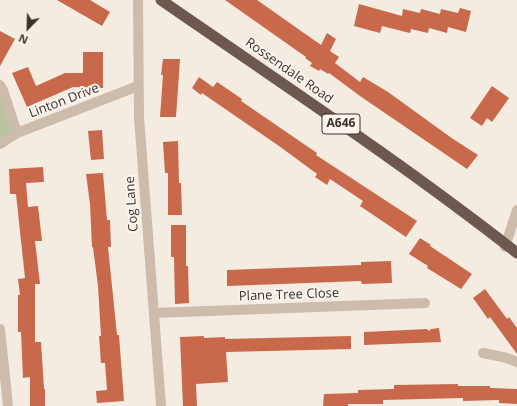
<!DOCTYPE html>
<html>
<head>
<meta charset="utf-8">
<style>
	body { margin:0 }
	#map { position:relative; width:517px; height:406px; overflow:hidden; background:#f4ebe1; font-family:"Open Sans",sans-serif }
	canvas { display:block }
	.north { position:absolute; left:8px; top:8px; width:40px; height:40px; -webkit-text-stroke:3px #fbf5ee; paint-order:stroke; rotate:203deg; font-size:11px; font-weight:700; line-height:16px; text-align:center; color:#3b302b }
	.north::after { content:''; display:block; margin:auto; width:14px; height:18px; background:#3b302b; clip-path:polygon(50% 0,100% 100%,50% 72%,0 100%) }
</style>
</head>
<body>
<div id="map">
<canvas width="517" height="406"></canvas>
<div class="north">N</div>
</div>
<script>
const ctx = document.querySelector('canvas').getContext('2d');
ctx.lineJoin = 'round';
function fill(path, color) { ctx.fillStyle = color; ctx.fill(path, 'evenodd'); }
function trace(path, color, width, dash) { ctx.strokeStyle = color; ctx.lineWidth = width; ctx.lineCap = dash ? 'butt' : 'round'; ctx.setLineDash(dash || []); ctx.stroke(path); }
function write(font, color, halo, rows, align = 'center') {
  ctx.font = font + ' "Open Sans",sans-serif'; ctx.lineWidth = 4; ctx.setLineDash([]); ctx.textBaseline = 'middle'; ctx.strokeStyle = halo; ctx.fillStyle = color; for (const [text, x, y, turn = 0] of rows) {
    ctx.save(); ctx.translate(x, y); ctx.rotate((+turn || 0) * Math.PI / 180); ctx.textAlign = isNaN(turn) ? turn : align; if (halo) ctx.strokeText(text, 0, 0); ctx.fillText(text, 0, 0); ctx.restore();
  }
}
fill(new Path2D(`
	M 0,85 L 17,133 L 0,144 Z`), '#b8c4a0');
fill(new Path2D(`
	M 57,0 L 90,0 L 110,12 L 102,26 Z
	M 225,0 L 257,0 L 321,45 L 327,33 L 336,39 L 330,51 L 339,57 L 335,63 L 360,82 L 363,77 L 388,92 L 453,139 L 478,155 L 467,169 L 360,96 L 329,73 L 328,74 L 320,69 L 319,71 L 310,66 L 312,63 L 305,58 L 306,57 Z
	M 359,4 L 402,16 L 403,9 L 420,13 L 421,9 L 440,14 L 441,9 L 458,13 L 460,8 L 471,11 L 466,32 L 448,27 L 447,33 L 429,28 L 428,33 L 411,29 L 410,33 L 382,26 L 380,33 L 354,26 Z
	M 0,31 L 15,39 L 0,66 Z
	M 83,52 L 103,52 L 103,88 L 73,87 L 27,107 L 12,73 L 28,67 L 36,86 L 65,73 L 83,73 Z
	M 163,59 L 180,59 L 176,117 L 160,117 L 163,75 L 161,75 Z
	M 199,77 L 213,87 L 217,82 L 242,99 L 241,101 L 317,153 L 316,155 L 417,221 L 406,237 L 360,206 L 363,201 L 330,179 L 327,185 L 315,177 L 317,174 L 279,146 L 202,93 L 201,95 L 192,88 Z
	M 492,86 L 509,98 L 492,122 L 487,118 L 482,126 L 470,118 Z
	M 102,130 L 104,159 L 91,160 L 88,131 Z
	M 178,141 L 179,183 L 181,183 L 182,215 L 168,215 L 168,173 L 165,173 L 163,142 Z
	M 43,167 L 44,182 L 26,183 L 28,207 L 38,206 L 42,241 L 35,241 L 40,284 L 35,284 L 35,342 L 41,342 L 44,389 L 45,389 L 45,406 L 30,406 L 30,377 L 23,378 L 21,332 L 18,332 L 18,295 L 20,295 L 18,279 L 25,278 L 16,194 L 10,194 L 9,169 Z
	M 103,173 L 107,220 L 110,220 L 111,247 L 108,247 L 117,335 L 119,335 L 124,401 L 97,403 L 96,391 L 107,390 L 105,363 L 101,363 L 99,336 L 101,336 L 98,286 L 93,247 L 92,247 L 90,204 L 86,174 Z
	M 171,225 L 186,225 L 186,266 L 188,266 L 189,303 L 175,304 L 174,257 L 171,257 Z
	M 420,238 L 431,245 L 430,246 L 472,274 L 461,289 L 427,268 L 428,266 L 409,254 Z
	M 391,261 L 392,283 L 362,284 L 361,281 L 227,286 L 227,270 L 361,265 L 361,262 Z
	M 485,289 L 507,319 L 509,317 L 517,328 L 517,354 L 490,317 L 488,319 L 473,298 Z
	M 439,328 L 441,342 L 364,345 L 364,332 L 427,329 L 429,331 L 431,329 Z
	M 204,336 L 204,338 L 225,337 L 225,339 L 351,336 L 351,349 L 226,352 L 228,382 L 196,384 L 197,406 L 183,406 L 180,337 Z
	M 458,384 L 458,386 L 490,386 L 490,388 L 517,389 L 517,404 L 499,403 L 499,400 L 463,401 L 463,398 L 383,400 L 383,404 L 348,404 L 348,406 L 323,406 L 324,394 L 358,393 L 358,390 L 394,389 L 394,385 Z`), '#c8694b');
trace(new Path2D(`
	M 0,85 L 3,90 L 17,133
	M 0,144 L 17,133 L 138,86
	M 505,247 L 517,210
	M 154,313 L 425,303
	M 0,329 L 8,406
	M 483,353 L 507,358 L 517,362`), '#cdbbac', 10);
trace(new Path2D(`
	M 138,0 L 139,117 L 161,406`), '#cdbbac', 10);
trace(new Path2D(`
	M 161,0 C 281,83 402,163 517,253`), '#6c584f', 11);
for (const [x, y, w] of [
	[341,124,38]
]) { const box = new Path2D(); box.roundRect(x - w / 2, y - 10, w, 20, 3); ctx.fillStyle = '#fbf5ee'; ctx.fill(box); trace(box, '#3b302b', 1); }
write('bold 12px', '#3b302b', null, [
	["A646",341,124]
]);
write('13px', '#3b302b', '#fbf5ee', [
	["Rossendale Road",289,71,35],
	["Linton Drive",64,101,-21],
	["Cog Lane",132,204,-94],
	["Plane Tree Close",289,295,-2]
]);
</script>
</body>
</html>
